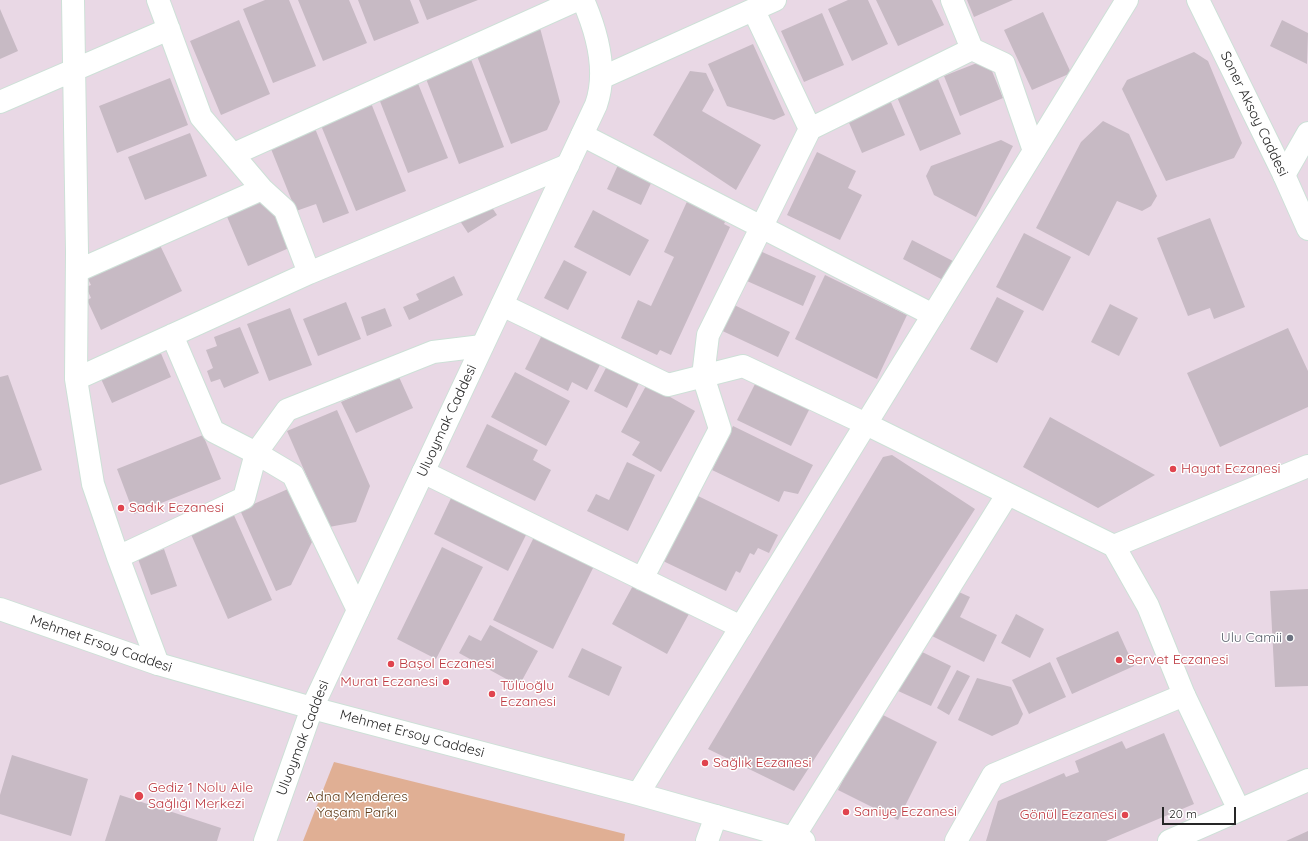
<!DOCTYPE html>
<html>
<head>
<meta charset="utf-8">
<style>
	body { margin:0 }
	#map { position:relative; width:1308px; height:841px; overflow:hidden; background:#e9d8e5; font-family:Quicksand,sans-serif }
	canvas { display:block }
	.scale { position:absolute; left:1162px; top:807px; width:74px; height:18px; box-sizing:border-box; border:2px solid #262626; border-top:0; padding-left:5px; font-size:12px; line-height:14px; white-space:nowrap; color:#262626; -webkit-text-stroke:3px #fff; paint-order:stroke }
</style>
</head>
<body>
<div id="map">
<canvas width="1308" height="841"></canvas>
<div class="scale">20 m</div>
</div>
<script>
const ctx = document.querySelector('canvas').getContext('2d');
ctx.lineJoin = 'round';
function fill(path, color) { ctx.fillStyle = color; ctx.fill(path, 'evenodd'); }
function trace(path, color, width, dash) { ctx.strokeStyle = color; ctx.lineWidth = width; ctx.lineCap = dash ? 'butt' : 'round'; ctx.setLineDash(dash || []); ctx.stroke(path); }
function write(font, color, halo, rows, align = 'center') {
  ctx.font = font + ' Quicksand,sans-serif'; ctx.lineWidth = 3; ctx.setLineDash([]); ctx.textBaseline = 'middle'; ctx.strokeStyle = halo; ctx.fillStyle = color; for (const [text, x, y, turn = 0] of rows) {
    ctx.save(); ctx.translate(x, y); ctx.rotate((+turn || 0) * Math.PI / 180); ctx.textAlign = isNaN(turn) ? turn : align; if (halo) ctx.strokeText(text, 0, 0); ctx.fillText(text, 0, 0); ctx.restore();
  }
}
fill(new Path2D(`
	M 334,762 L 625,834 L 624,841 L 303,841 Z`), '#e0af94');
fill(new Path2D(`
	M 265,0 L 289,0 L 316,66 L 273,83 L 243,9 Z
	M 298,0 L 349,0 L 367,43 L 323,61 Z
	M 358,0 L 410,0 L 419,23 L 374,41 Z
	M 419,0 L 478,0 L 427,20 Z
	M 848,0 L 868,0 L 888,44 L 852,61 L 828,9 Z
	M 876,0 L 932,0 L 944,25 L 898,46 Z
	M 967,0 L 1013,0 L 974,17 Z
	M 0,9 L 18,51 L 0,59 Z
	M 1043,12 L 1071,73 L 1032,90 L 1004,30 Z
	M 822,13 L 844,65 L 804,82 L 781,31 Z
	M 239,20 L 270,94 L 221,115 L 190,41 Z
	M 1282,20 L 1308,33 L 1307,64 L 1270,46 Z
	M 540,28 L 560,102 L 547,130 L 511,144 L 477,56 Z
	M 753,44 L 785,115 L 774,120 L 727,106 L 708,64 Z
	M 1194,52 L 1208,61 L 1242,143 L 1234,158 L 1166,181 L 1122,89 L 1127,80 Z
	M 469,54 L 504,147 L 459,164 L 423,71 Z
	M 987,59 L 1003,98 L 960,116 L 944,76 Z
	M 690,71 L 706,73 L 714,90 L 702,111 L 761,145 L 736,190 L 653,135 Z
	M 415,76 L 448,158 L 408,173 L 376,91 Z
	M 170,78 L 188,125 L 117,153 L 99,106 Z
	M 938,79 L 961,134 L 920,151 L 897,97 Z
	M 890,100 L 905,135 L 862,153 L 847,118 Z
	M 371,103 L 406,191 L 356,211 L 320,123 Z
	M 1103,121 L 1129,134 L 1157,196 L 1151,206 L 1142,211 L 1117,201 L 1089,256 L 1036,228 L 1081,142 Z
	M 314,126 L 349,213 L 323,223 L 316,204 L 296,211 L 269,144 Z
	M 190,133 L 207,176 L 145,200 L 128,157 Z
	M 1001,140 L 1013,146 L 976,217 L 934,195 L 926,176 L 931,166 Z
	M 817,152 L 856,171 L 848,188 L 862,195 L 840,240 L 787,215 Z
	M 618,165 L 652,181 L 641,205 L 607,189 Z
	M 266,195 L 289,248 L 248,266 L 225,212 Z
	M 690,195 L 726,220 L 724,224 L 730,227 L 671,355 L 660,350 L 657,355 L 621,338 L 638,300 L 651,306 L 674,257 L 664,252 Z
	M 487,200 L 497,215 L 468,233 L 458,218 Z
	M 593,210 L 649,240 L 630,276 L 574,247 Z
	M 1210,218 L 1245,307 L 1214,319 L 1210,308 L 1188,316 L 1157,238 Z
	M 1024,233 L 1071,257 L 1043,311 L 996,287 Z
	M 912,240 L 953,261 L 943,280 L 903,259 Z
	M 158,241 L 182,291 L 101,330 L 87,300 L 91,298 L 86,287 L 91,285 L 86,275 Z
	M 751,247 L 816,276 L 803,306 L 738,277 Z
	M 564,260 L 587,272 L 568,310 L 544,298 Z
	M 825,275 L 907,315 L 877,379 L 795,339 Z
	M 454,276 L 463,295 L 409,320 L 403,307 L 419,300 L 416,294 Z
	M 997,297 L 1024,311 L 997,363 L 970,349 Z
	M 726,301 L 790,332 L 778,357 L 714,327 Z
	M 346,302 L 361,339 L 318,356 L 303,319 Z
	M 1110,304 L 1138,318 L 1119,356 L 1091,342 Z
	M 290,308 L 312,365 L 269,381 L 247,324 Z
	M 385,308 L 392,326 L 367,336 L 361,317 Z
	M 240,327 L 259,373 L 224,388 L 220,379 L 211,382 L 207,371 L 213,368 L 206,350 L 217,346 L 214,337 Z
	M 1288,328 L 1308,371 L 1308,407 L 1220,447 L 1187,373 Z
	M 544,331 L 602,361 L 587,390 L 572,382 L 568,391 L 525,369 Z
	M 157,344 L 171,377 L 112,403 L 97,370 Z
	M 608,364 L 640,381 L 627,408 L 594,391 Z
	M 515,372 L 570,401 L 546,446 L 491,417 Z
	M 8,375 L 42,470 L 0,485 L 0,377 Z
	M 399,377 L 413,408 L 356,433 L 341,402 Z
	M 756,382 L 810,408 L 791,446 L 737,420 Z
	M 647,384 L 695,411 L 661,472 L 632,455 L 640,442 L 621,432 Z
	M 337,410 L 370,486 L 356,522 L 329,527 L 287,431 Z
	M 1050,417 L 1155,475 L 1098,508 L 1023,467 Z
	M 487,424 L 538,450 L 533,460 L 551,470 L 535,501 L 466,467 Z
	M 733,426 L 813,465 L 798,494 L 784,491 L 779,502 L 712,470 Z
	M 203,435 L 221,479 L 134,514 L 117,469 Z
	M 892,455 L 975,509 L 794,791 L 708,749 L 883,457 Z
	M 627,462 L 655,475 L 628,531 L 587,511 L 596,494 L 609,500 Z
	M 288,489 L 312,542 L 291,585 L 276,591 L 240,510 Z
	M 453,494 L 528,531 L 508,571 L 434,534 Z
	M 696,495 L 778,535 L 769,553 L 758,548 L 754,555 L 750,553 L 740,573 L 736,571 L 726,591 L 663,561 Z
	M 233,513 L 272,600 L 228,619 L 190,532 Z
	M 535,535 L 595,564 L 553,649 L 493,620 Z
	M 442,547 L 483,567 L 436,659 L 397,639 Z
	M 164,549 L 177,586 L 151,595 L 138,559 Z
	M 635,582 L 690,612 L 667,654 L 612,624 Z
	M 950,588 L 970,597 L 960,617 L 997,635 L 984,662 L 928,634 Z
	M 1308,589 L 1308,686 L 1275,687 L 1270,591 Z
	M 1016,614 L 1044,629 L 1030,658 L 1001,643 Z
	M 490,625 L 538,651 L 519,686 L 459,653 L 469,635 L 481,641 Z
	M 1118,631 L 1134,666 L 1072,694 L 1056,658 Z
	M 582,648 L 622,667 L 609,696 L 568,677 Z
	M 916,649 L 951,666 L 931,706 L 896,690 Z
	M 1050,662 L 1066,697 L 1029,714 L 1012,680 Z
	M 957,670 L 970,676 L 949,715 L 937,708 Z
	M 977,678 L 1011,687 L 1023,714 L 1018,724 L 992,736 L 958,720 Z
	M 877,712 L 937,742 L 898,820 L 838,790 Z
	M 1164,733 L 1194,804 L 1106,841 L 986,841 L 998,801 L 1064,773 L 1066,777 L 1079,772 L 1075,761 L 1122,741 L 1126,749 Z
	M 12,755 L 88,779 L 71,836 L 0,814 L 0,795 Z
	M 120,795 L 221,828 L 217,841 L 105,841 Z
	M 1308,831 L 1308,841 L 1286,841 Z`), '#c7bac4');
const minor = new Path2D(`
	M 73,0 L 77,252 L 76,379 L 93,484 L 118,557 L 158,664
	M 158,0 L 201,117 L 262,189 L 285,210 L 309,273
	M 952,0 L 972,49 L 1004,64 L 1034,151
	M 601,78 L 775,0
	M 0,102 L 169,29
	M 810,129 L 972,49
	M 582,135 L 933,315
	M 234,154 L 577,0
	M 1284,175 L 1308,133
	M 77,271 L 262,189
	M 502,305 L 668,385 L 743,366 L 866,424
	M 172,335 L 213,431 L 256,453 L 293,475 L 358,610
	M 76,379 L 309,273 L 568,165
	M 423,472 L 741,627
	M 118,557 L 244,498 L 256,453 L 287,410 L 433,352 L 482,346
	M 642,579 L 720,429 L 703,376 L 708,335 L 810,129 L 754,11
	M 793,838 L 1007,495
	M 707,841 L 716,816
	M 956,841 L 993,775 L 1184,695`);
const tertiary = new Path2D(`
	M 1198,0 L 1284,175 L 1308,229
	M 866,424 L 1114,546 L 1148,606 L 1184,695 L 1239,810
	M 1114,546 L 1308,466
	M 0,609 L 158,664 L 312,708 L 638,794 L 804,841
	M 638,794 L 1127,0
	M 265,841 L 312,708 L 596,105 C 608,71 597,32 583,0
	M 1169,841 L 1308,780`);
trace(minor, '#cde0d7', 24);
trace(tertiary, '#cde0d7', 24);
trace(minor, '#fff', 22);
trace(tertiary, '#fff', 22);
for (const [x, y, r, color] of [
	[1173,469,4,"#e0444e"],
	[121,508,4,"#e0444e"],
	[1290,638,4,"#6b7280"],
	[1119,660,4,"#e0444e"],
	[391,664,4,"#e0444e"],
	[446,682,4,"#e0444e"],
	[492,694,4,"#e0444e"],
	[705,763,4,"#e0444e"],
	[139,796,5,"#e0444e"],
	[846,812,4,"#e0444e"],
	[1125,815,4,"#e0444e"]
]) { const dot = new Path2D(); dot.arc(x, y, r, 0, 2 * Math.PI); ctx.fillStyle = color; ctx.fill(dot); trace(dot, '#fff', 1.5); }
write('14px', '#262626', '#fff', [
	["Soner Aksoy Caddesi",1254,114,64],
	["Uluoymak Caddesi",447,421,-65],
	["Mehmet Ersoy Caddesi",101,644,19],
	["Mehmet Ersoy Caddesi",412,734,15],
	["Uluoymak Caddesi",303,738,-69]
]);
write('14px', '#be3a42', '#fff', [
	["Hayat Eczanesi",1181,469],
	["Sadık Eczanesi",129,508],
	["Servet Eczanesi",1127,660],
	["Başol Eczanesi",399,664],
	["Murat Eczanesi",438,682,"right"],
	["Tülüoğlu",500,686],
	["Eczanesi",500,702],
	["Sağlık Eczanesi",713,763],
	["Gediz 1 Nolu Aile",148,788],
	["Sağlığı Merkezi",148,804],
	["Saniye Eczanesi",854,812],
	["Gönül Eczanesi",1117,815,"right"]
], 'left');
write('14px', '#5b616d', '#fff', [
	["Ulu Camii",1282,638]
], 'right');
write('14px', '#603d1a', '#fff', [
	["Adna Menderes",357,797],
	["Yaşam Parkı",357,813]
]);
</script>
</body>
</html>
